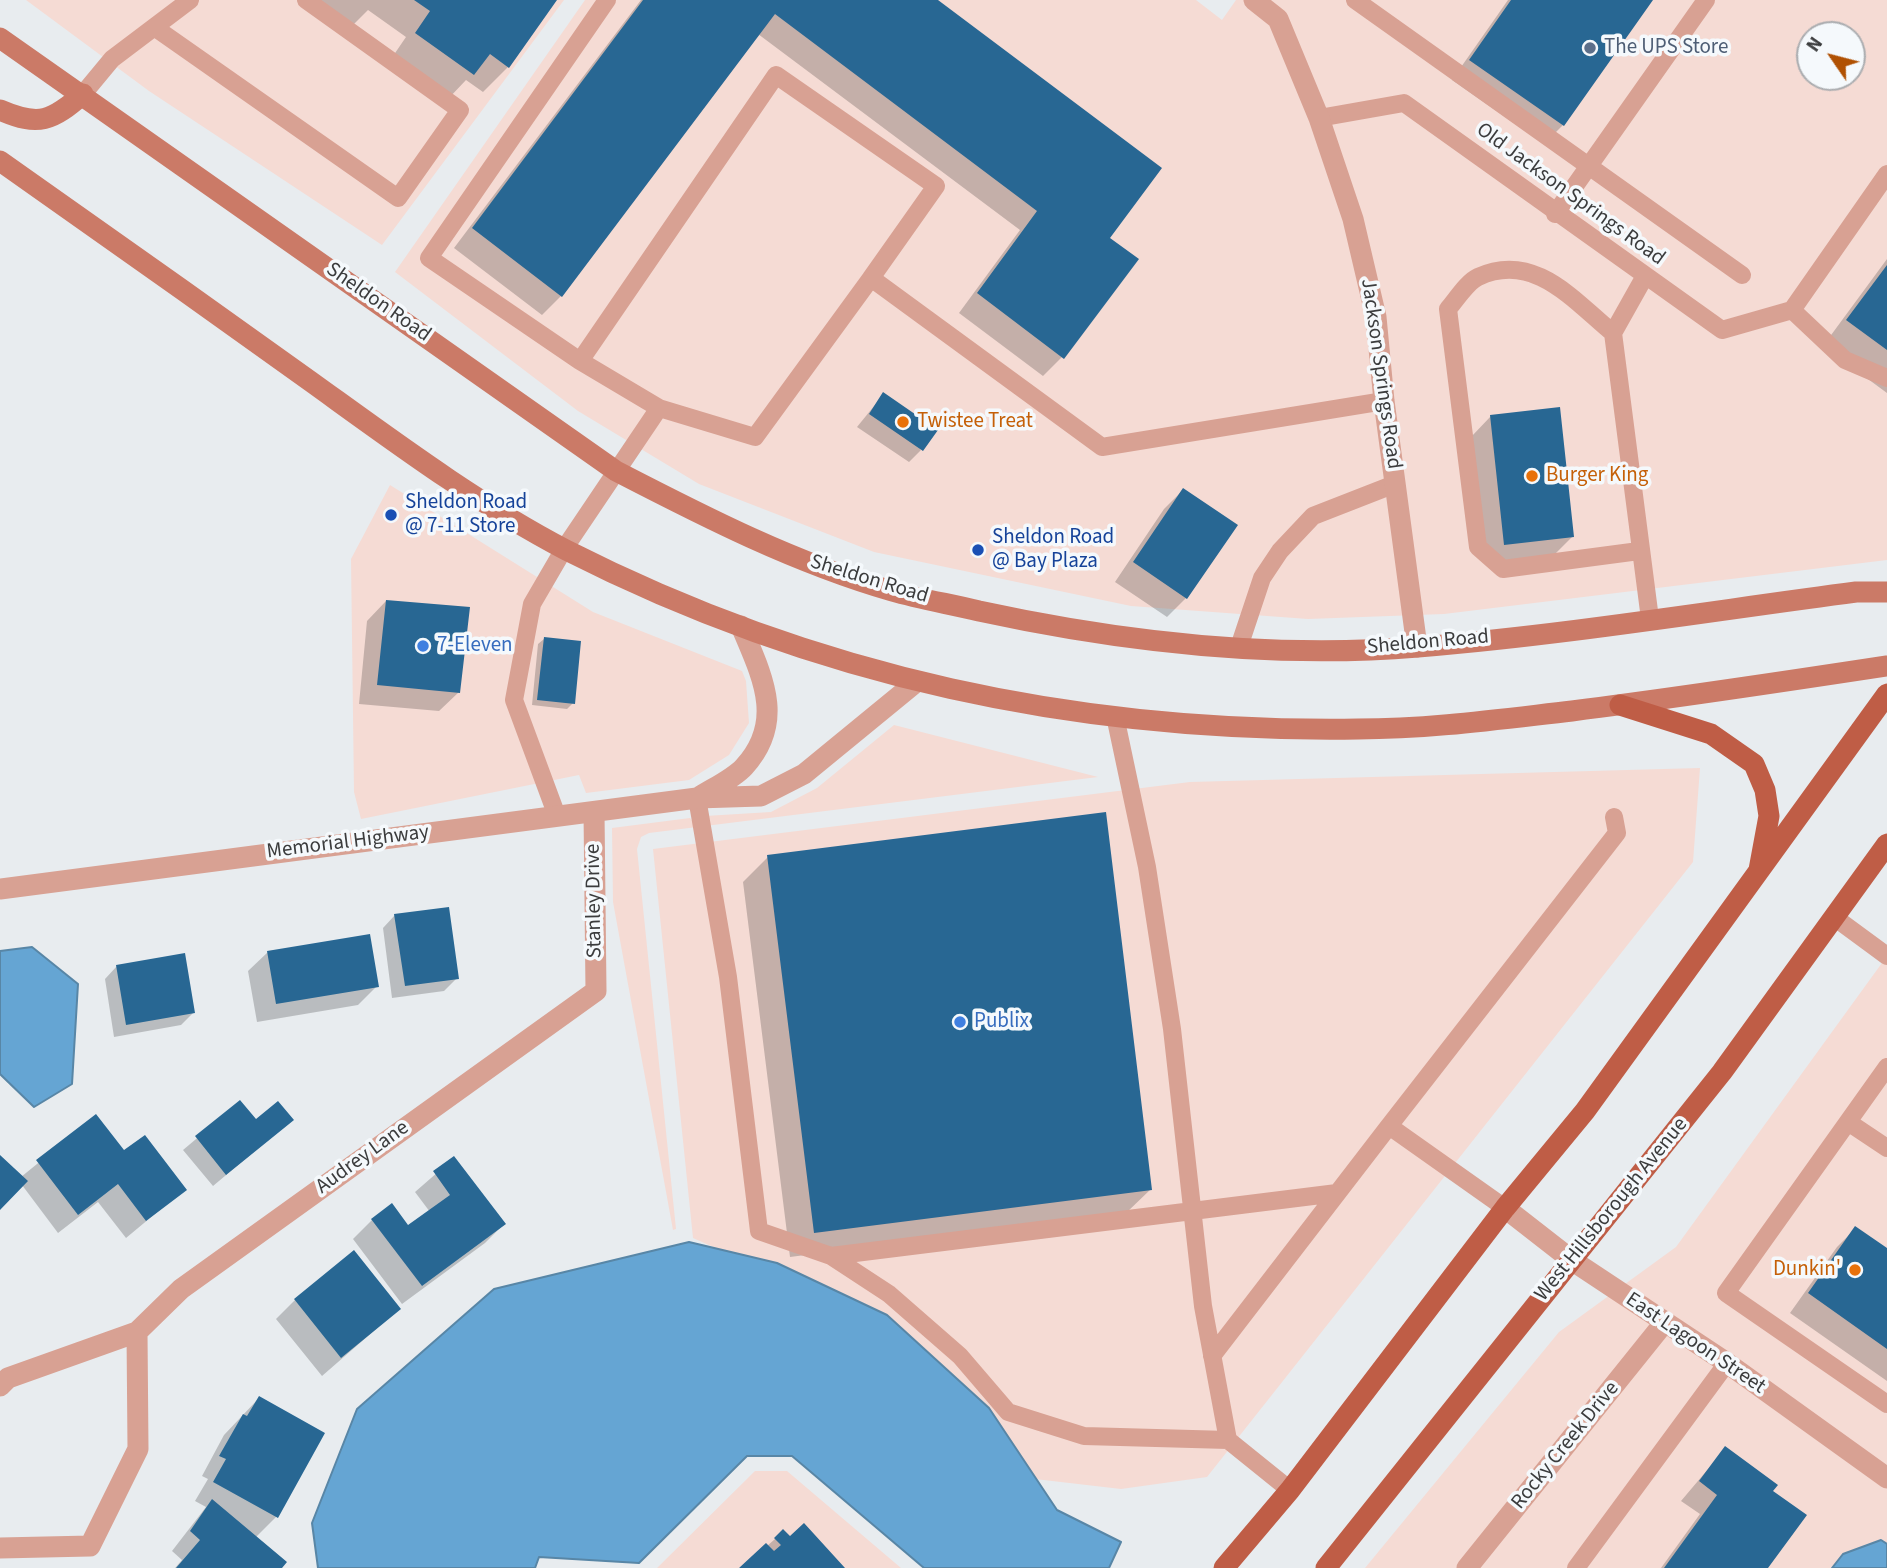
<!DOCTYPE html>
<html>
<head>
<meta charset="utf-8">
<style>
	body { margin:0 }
	#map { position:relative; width:1887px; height:1568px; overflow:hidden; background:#e8ecef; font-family:"Source Sans 3",sans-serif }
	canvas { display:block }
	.north { position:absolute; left:1796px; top:21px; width:70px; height:70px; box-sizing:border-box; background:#f5f9fc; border:2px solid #abadb0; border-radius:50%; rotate:305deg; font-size:19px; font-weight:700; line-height:28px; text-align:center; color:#3b3c3d }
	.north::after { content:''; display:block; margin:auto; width:24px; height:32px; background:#b05103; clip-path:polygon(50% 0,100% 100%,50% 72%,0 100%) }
</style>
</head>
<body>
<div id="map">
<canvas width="1887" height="1568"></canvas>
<div class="north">N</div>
</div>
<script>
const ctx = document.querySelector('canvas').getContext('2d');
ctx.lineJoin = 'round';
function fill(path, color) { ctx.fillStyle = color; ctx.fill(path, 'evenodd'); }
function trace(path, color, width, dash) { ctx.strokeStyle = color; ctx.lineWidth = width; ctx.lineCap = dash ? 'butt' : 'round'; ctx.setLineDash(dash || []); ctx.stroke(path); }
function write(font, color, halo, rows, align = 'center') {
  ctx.font = font + ' "Source Sans 3",sans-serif'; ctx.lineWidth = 7; ctx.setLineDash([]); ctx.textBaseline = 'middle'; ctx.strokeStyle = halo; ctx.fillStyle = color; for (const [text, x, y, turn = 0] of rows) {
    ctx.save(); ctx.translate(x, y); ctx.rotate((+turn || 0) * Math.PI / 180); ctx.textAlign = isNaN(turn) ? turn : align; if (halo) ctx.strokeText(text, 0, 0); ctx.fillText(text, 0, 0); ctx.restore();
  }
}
fill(new Path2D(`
	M 26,0 L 564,0 L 382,245 L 149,91 Z
	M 585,0 L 1196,0 L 1222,20 L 1236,0 L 1887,0 L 1887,560 L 1444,614 L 1308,619 L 1131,606 L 874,552 L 699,484 L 578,411 L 395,272 ZM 1810,35 L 1852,35 L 1852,77 L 1810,77 Z
	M 390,485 L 593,612 L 742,671 L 746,681 L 749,723 L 729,755 L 689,780 L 586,793 L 579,775 L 361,819 L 354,792 L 351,559 Z
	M 894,725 L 1098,777 L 649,833 L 641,837 L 637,849 L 676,1229 L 673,1230 L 613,902 L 612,828 L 690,818 L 694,823 L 705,816 L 771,812 L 817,788 Z
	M 1700,768 L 1693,862 L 1207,1477 L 1121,1489 L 1035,1479 L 883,1322 L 693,1238 L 653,849 L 1190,782 Z
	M 1887,956 L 1887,1544 L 1881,1541 L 1843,1554 L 1832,1568 L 1365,1568 L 1559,1332 L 1676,1247 Z
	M 755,1471 L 787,1471 L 901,1568 L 657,1568 Z`), '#f5dbd4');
const water = new Path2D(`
	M 32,947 L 78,984 L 72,1084 L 34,1107 L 0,1074 L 0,951 Z
	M 689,1242 L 777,1263 L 887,1315 L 989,1408 L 1057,1510 L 1121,1542 L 1109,1568 L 924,1568 L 792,1456 L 747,1456 L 639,1563 L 539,1557 L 535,1568 L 318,1568 L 312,1523 L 357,1409 L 494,1289 Z
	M 1881,1540 L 1887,1544 L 1887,1568 L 1832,1568 L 1843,1554 Z`);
fill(water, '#65a5d3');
trace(water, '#5886a6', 2);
fill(new Path2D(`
	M 315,0 L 555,0 L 508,67 L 483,92 L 466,80 L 448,99 L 391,59 L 406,37 L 368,10 L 349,29 Z
	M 641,0 L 935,0 L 1108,238 L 1062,357 L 1043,376 L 959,313 L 1020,230 L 758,34 L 561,296 L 542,315 L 454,248 Z
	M 1508,0 L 1651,0 L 1563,125 L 1544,144 L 1452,80 Z
	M 1887,259 L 1887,393 L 1823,346 Z
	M 883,395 L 921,450 L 909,462 L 857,427 Z
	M 1491,416 L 1572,537 L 1553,556 L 1485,564 L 1472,436 Z
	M 1183,490 L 1186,598 L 1167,617 L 1115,582 L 1164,509 Z
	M 386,601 L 459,692 L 439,711 L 359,704 L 367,621 Z
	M 544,639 L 573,703 L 567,709 L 532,705 L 538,644 Z
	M 768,857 L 1151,1189 L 1125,1214 L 790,1257 L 743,882 Z
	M 395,915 L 457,978 L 444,991 L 392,998 L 383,928 Z
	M 268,952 L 377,986 L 358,1005 L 257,1022 L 248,971 Z
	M 117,966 L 193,1013 L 181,1025 L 114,1037 L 105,979 Z
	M 240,1102 L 255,1121 L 292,1120 L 213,1186 L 183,1150 Z
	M 96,1116 L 124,1152 L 185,1189 L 126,1238 L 98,1202 L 58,1233 L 22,1185 L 0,1208 L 0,1158 L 21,1177 Z
	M 454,1158 L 504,1224 L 485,1243 L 402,1304 L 353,1239 L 372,1220 L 408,1228 L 430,1212 L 415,1192 Z
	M 1856,1228 L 1887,1250 L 1887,1381 L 1790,1313 L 1837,1247 Z
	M 295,1300 L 399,1309 L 322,1376 L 276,1319 Z
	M 259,1398 L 276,1517 L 255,1538 L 280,1568 L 175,1568 L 182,1560 L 172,1551 L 206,1507 L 195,1501 L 208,1479 L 202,1476 L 224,1435 Z
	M 1725,1449 L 1770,1491 L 1766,1568 L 1661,1568 L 1700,1514 L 1681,1501 Z
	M 783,1532 L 789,1539 L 843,1568 L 742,1568 Z`), '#0003');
fill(new Path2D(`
	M 414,0 L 557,0 L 509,68 L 490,54 L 474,75 L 415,33 L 430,11 Z
	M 643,0 L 938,0 L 1162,168 L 1110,238 L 1139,259 L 1064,359 L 977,293 L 1037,211 L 775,14 L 562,297 L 472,228 Z
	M 1511,0 L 1653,0 L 1564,126 L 1469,60 Z
	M 1887,265 L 1887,350 L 1846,320 Z
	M 883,392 L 938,430 L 923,451 L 869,414 Z
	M 1560,407 L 1574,537 L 1504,545 L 1490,415 Z
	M 1183,488 L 1238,525 L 1187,599 L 1133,562 Z
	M 386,600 L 470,607 L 460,693 L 377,685 Z
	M 544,637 L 581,641 L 575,704 L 537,700 Z
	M 1106,812 L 1152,1190 L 814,1233 L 767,855 Z
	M 449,907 L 459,979 L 405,986 L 394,914 Z
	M 370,934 L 379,987 L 276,1004 L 267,951 Z
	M 185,953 L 195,1013 L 126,1025 L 116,965 Z
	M 240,1100 L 256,1119 L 278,1101 L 294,1120 L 226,1175 L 195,1136 Z
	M 96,1114 L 124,1150 L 145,1135 L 187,1190 L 146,1221 L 118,1184 L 78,1215 L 36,1160 Z
	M 0,1155 L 28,1181 L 0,1210 Z
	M 454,1156 L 506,1224 L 422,1286 L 371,1219 L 392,1203 L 408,1225 L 450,1195 L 433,1171 Z
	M 1855,1226 L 1887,1248 L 1887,1349 L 1808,1293 Z
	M 354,1250 L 401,1309 L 341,1358 L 294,1299 Z
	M 259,1396 L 325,1433 L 278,1518 L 213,1482 L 226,1459 L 219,1456 L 243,1414 L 247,1416 Z
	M 1725,1446 L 1778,1485 L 1773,1491 L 1807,1515 L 1768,1568 L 1664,1568 L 1717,1495 L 1699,1481 Z
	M 212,1499 L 287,1562 L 282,1568 L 176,1568 L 200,1540 L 190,1531 Z
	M 804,1523 L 845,1568 L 739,1568 L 766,1543 L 774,1551 L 781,1545 L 774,1538 L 783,1529 L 790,1536 Z`), '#286793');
trace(new Path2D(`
	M 1355,0 L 1742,275
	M 154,27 L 398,198 L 460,110 L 306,0
	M 83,94 L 112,59 L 190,0
	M 1319,118 L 1404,103 L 1722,330 L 1792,310
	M 1555,214 L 1706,0
	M 1645,276 L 1613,333 L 1650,619
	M 871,278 L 755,437 L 659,408 L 580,361 L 776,75 L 936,186 L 871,278 L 1102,447 L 1384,401
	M 1792,310 L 1887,174
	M 1792,310 L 1845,360 L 1887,378
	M 1613,333 C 1573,300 1534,251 1478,277 C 1467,282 1456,300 1448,309 L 1478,547 L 1503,569 L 1639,551
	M 580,361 L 429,258 L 607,0
	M 1239,647 L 1262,578 L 1280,551 L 1313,516 L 1395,484
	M 1115,716 L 1147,867 L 1172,1029 L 1203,1306 L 1228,1440 L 1290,1490
	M 697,798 L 728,977 L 759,1231 L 831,1256 L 889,1294 L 960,1356 L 1008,1412 L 1084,1436 L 1228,1440
	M 557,816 L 514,700 L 532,604 L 564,549 L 659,408
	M 1834,917 L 1887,956
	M 1887,1067 L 1726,1293 L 1887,1404
	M 1848,1122 L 1887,1148
	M 1389,1126 L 1617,833 L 1614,817
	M 831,1256 L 1337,1193
	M 1212,1356 L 1389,1126 L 1505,1208
	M 1576,1568 L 1727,1363`), '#d8a193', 18);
trace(new Path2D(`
	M 1254,0 L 1278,19 L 1319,118 L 1353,219 L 1376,317 L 1384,401 L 1417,647
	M 699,797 C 713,788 733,779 744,767 C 786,721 762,676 741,626
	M 0,889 L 697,798 L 761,796 L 804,774 L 915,683
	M 1505,1208 L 1573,1261 L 1727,1363 L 1887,1478
	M 137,1332 L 181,1289 L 596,991 L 594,812
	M 0,1386 L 8,1378 L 137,1332 L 138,1449 L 90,1546 L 0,1548
	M 1467,1568 L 1664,1323`), '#d8a193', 21);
trace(new Path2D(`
	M 0,38 L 616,471 C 705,517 795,563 892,591 C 920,599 950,604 979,611 C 1122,642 1272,659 1418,647 C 1564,635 1711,611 1856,592 L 1887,592
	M 0,110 C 39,127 52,121 83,94
	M 0,161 C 104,234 207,307 310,381 C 392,440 476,503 566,550 C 816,677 1078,733 1358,729 C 1430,729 1501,719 1572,711 C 1677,698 1782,682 1887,666`), '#cb7a67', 21);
trace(new Path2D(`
	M 1620,705 L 1711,734 L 1754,764 L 1765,790 L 1769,816 L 1759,870
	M 1224,1568 L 1290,1490 L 1505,1208 L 1585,1111 L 1887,694
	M 1326,1568 L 1722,1072 L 1887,844`), '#bf5d46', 21);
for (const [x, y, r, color] of [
	[1590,48,7,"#5c6f8a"],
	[903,422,7,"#e8710a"],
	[1532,476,7,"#e8710a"],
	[391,515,7,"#1a4fb4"],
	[978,550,7,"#1a4fb4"],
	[423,646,7,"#3f7fe0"],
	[960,1022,7,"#3f7fe0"],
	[1855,1270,7,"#e8710a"]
]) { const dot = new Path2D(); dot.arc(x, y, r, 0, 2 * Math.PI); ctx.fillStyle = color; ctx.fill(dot); trace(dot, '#f5f9fc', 2.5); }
write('21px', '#4e5e75', '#f5f9fc', [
	["The UPS Store",1604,48]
], 'left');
write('21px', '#3b3c3d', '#f5f9fc', [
	["Old Jackson Springs Road",1570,195,36],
	["Sheldon Road",378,303,35],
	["Jackson Springs Road",1380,374,82],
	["Sheldon Road",869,580,17],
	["Sheldon Road",1428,643,-5],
	["Memorial Highway",348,843,-7],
	["Stanley Drive",595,901,-91],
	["Audrey Lane",363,1158,-36],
	["West Hillsborough Avenue",1612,1210,-51],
	["East Lagoon Street",1695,1344,34],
	["Rocky Creek Drive",1566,1446,-51]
]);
write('21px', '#c56008', '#f5f9fc', [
	["Twistee Treat",917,422],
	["Burger King",1546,476],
	["Dunkin'",1841,1270,"right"]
], 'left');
write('21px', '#164399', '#f5f9fc', [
	["Sheldon Road",405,503],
	["@ 7-11 Store",405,527],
	["Sheldon Road",992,538],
	["@ Bay Plaza",992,562]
], 'left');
write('21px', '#366cbe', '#f5f9fc', [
	["7-Eleven",437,646],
	["Publix",974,1022]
], 'left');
</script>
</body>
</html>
